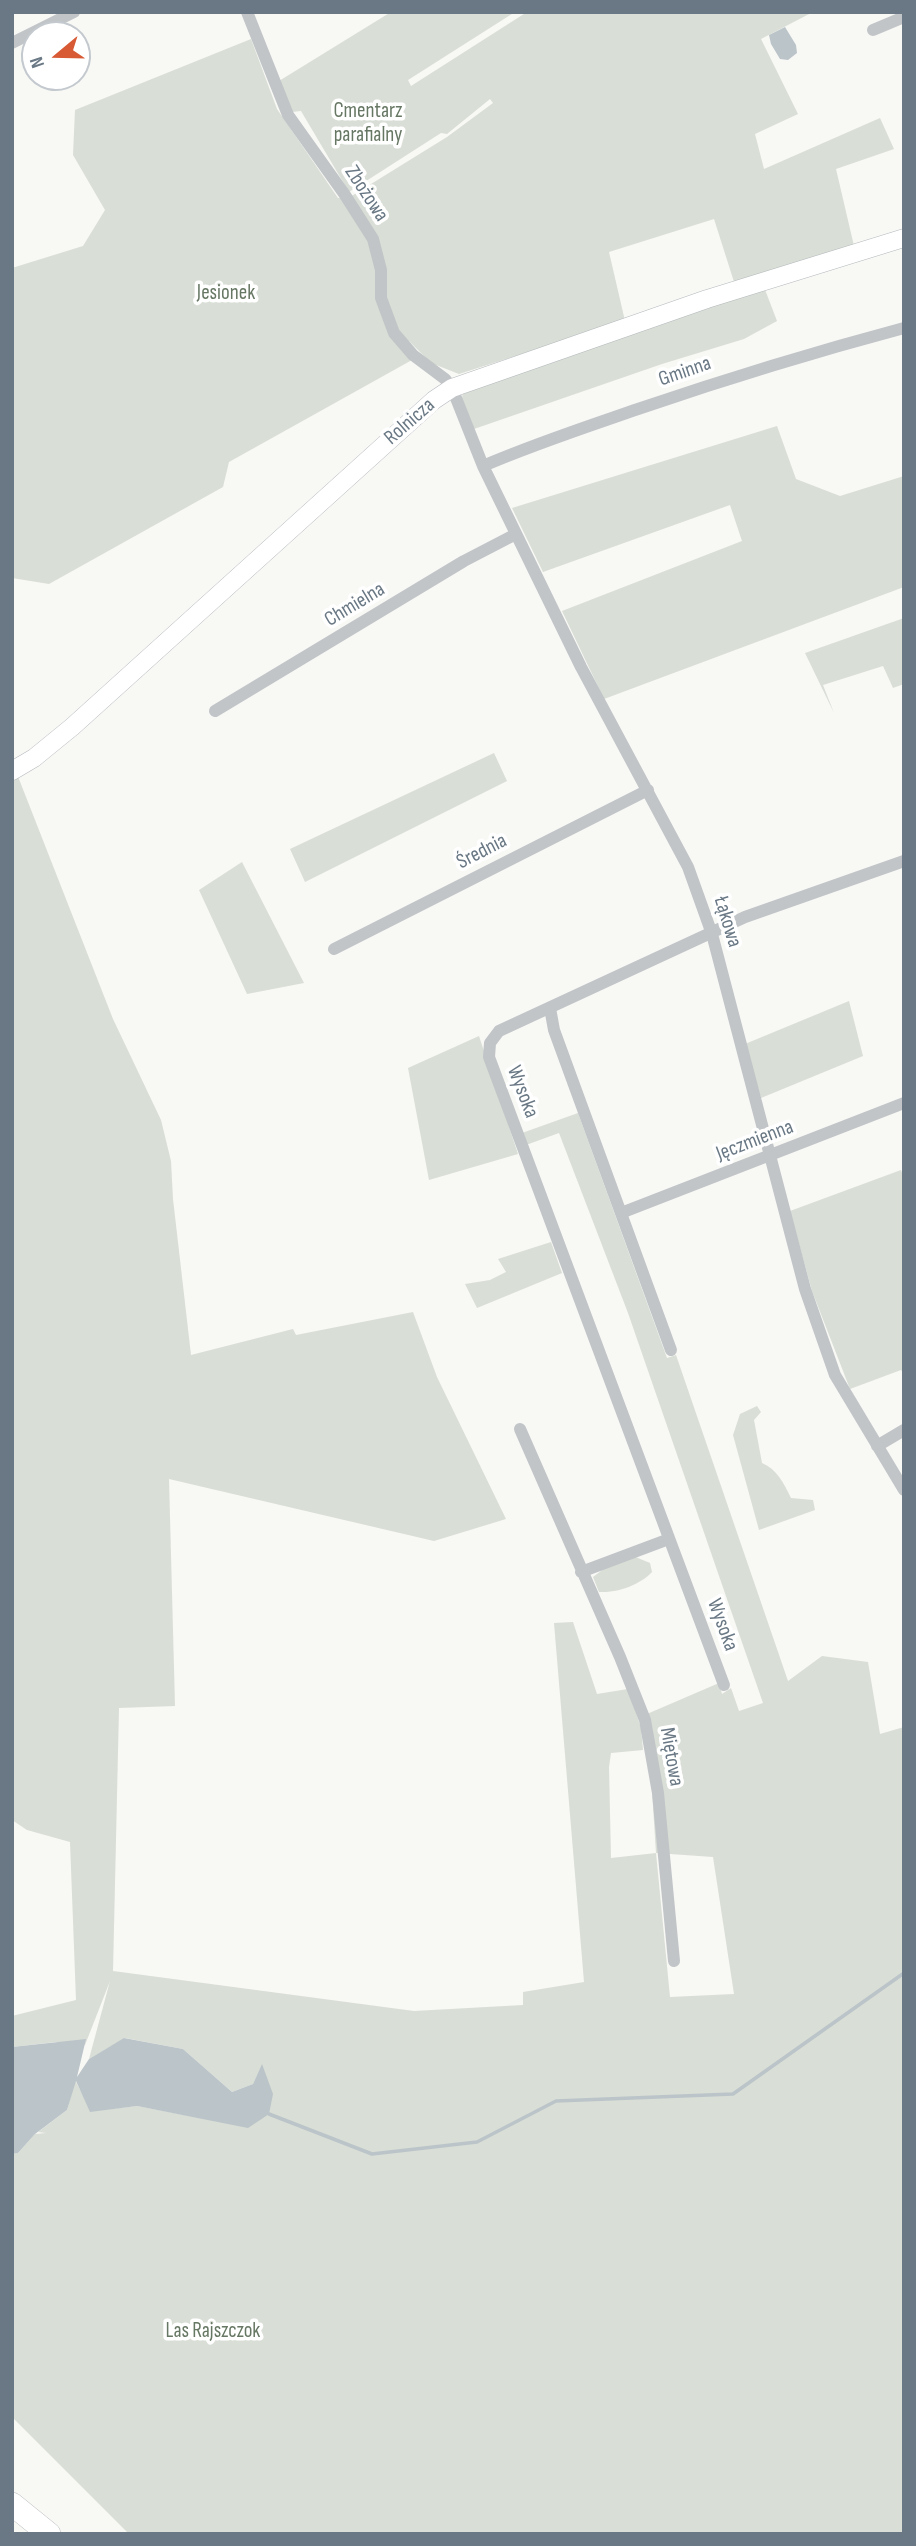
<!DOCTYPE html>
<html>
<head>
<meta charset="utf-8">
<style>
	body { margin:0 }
	#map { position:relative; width:916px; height:2546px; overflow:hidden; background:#f8f8f5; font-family:"Sofia Sans Condensed",sans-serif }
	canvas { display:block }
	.frame { position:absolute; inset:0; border:14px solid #697884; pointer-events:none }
	.north { position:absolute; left:21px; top:21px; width:70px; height:70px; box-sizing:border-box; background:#fff; border:2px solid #c3c9ce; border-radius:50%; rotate:251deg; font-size:19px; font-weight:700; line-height:28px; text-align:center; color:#697884 }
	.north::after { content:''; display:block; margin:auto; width:24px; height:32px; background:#d85a35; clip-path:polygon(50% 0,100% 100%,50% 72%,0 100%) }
</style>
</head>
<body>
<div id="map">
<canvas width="916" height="2546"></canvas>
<div class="frame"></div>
<div class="north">N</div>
</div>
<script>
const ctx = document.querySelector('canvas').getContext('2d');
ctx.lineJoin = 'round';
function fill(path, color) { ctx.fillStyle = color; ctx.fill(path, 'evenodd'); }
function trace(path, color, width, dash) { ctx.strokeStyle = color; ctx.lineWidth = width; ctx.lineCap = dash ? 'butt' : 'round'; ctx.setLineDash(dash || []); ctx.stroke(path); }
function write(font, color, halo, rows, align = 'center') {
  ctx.font = font + ' "Sofia Sans Condensed",sans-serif'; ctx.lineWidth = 7; ctx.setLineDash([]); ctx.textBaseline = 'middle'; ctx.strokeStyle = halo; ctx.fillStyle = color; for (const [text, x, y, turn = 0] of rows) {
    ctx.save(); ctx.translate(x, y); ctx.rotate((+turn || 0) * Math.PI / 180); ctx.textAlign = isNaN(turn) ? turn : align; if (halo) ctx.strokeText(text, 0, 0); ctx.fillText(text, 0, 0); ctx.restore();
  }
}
fill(new Path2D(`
	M 391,12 L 515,12 L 408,80 L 411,86 L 527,12 L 813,12 L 761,39 L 798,114 L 755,134 L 764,169 L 880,118 L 894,149 L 836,169 L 854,246 L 735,285 L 714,219 L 609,252 L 625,321 L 459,374 L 431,363 L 409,341 L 412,360 L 229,462 L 223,487 L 49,584 L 12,578 L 12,268 L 83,246 L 105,210 L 73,155 L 75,110 L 251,39 L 277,109 L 338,198 L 350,197 L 447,137 L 493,103 L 490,99 L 447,134 L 441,133 L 349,192 L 301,111 L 292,112 L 279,81 Z
	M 764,287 L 777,321 L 744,339 L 662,364 L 474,429 L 462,399 L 463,390 Z
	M 777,426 L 796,479 L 840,496 L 904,476 L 904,587 L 604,699 L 562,611 L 742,541 L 730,505 L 543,572 L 512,508 Z
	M 904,618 L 904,684 L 893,688 L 883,666 L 823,685 L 834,713 L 805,653 Z
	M 494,753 L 507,781 L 305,882 L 290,849 Z
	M 17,774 L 113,1019 L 161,1120 L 171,1161 L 173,1199 L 191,1355 L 293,1329 L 296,1335 L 413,1312 L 437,1377 L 506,1519 L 434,1541 L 169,1479 L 175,1706 L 119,1708 L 113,1971 L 414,2011 L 523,2005 L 523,1992 L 584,1982 L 554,1623 L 573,1622 L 597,1694 L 628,1689 L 641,1728 L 643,1750 L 611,1753 L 609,1767 L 611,1858 L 656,1853 L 647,1714 L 719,1683 L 722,1694 L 731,1688 L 739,1711 L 763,1703 L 628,1313 L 559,1133 L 526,1145 L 522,1133 L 578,1113 L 667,1358 L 676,1355 L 788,1681 L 822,1656 L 868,1662 L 880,1734 L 904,1727 L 904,2534 L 129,2534 L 12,2417 L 12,2154 L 18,2153 L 35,2134 L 46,2133 L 38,2132 L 67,2110 L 75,2080 L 91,2111 L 137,2106 L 248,2127 L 262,2065 L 253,2084 L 232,2092 L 183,2049 L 125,2038 L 89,2059 L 110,1981 L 85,2045 L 56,2042 L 12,2047 L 12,2016 L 76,2000 L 70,1842 L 27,1830 L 12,1820 L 12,777 ZM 656,1853 L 713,1857 L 734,1994 L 670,1997 Z
	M 242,862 L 304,983 L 247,994 L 199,890 Z
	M 849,1001 L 863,1056 L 761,1098 L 745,1044 Z
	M 479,1036 L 518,1154 L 429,1180 L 408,1068 Z
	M 901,1170 L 904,1178 L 904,1374 L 901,1370 L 850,1389 L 812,1291 L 790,1211 Z
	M 551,1242 L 562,1273 L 477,1308 L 465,1284 L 490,1280 L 506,1272 L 498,1259 Z
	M 757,1406 L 761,1412 L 754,1420 L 762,1463 C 777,1469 784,1484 791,1498 L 813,1500 L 815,1510 L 759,1530 L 733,1435 L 740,1414 Z
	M 633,1556 L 650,1563 L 652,1572 C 640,1585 617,1593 599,1592 L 593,1577 L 605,1568 Z`), '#d9ded6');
fill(new Path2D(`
	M 785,27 L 796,45 L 797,53 L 788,60 L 780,59 L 771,44 L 769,35 Z
	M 124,2038 L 183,2049 L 232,2092 L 253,2084 L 262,2064 L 273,2094 L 269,2114 L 248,2128 L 137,2106 L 90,2112 L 76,2081 L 67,2110 L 35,2134 L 18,2153 L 12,2154 L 12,2047 L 86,2039 L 77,2077 L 89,2059 Z`), '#bbc4c9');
trace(new Path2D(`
	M 269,2114 L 372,2154 L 477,2142 L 556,2101 L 733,2094 L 904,1973`), '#bbc4c9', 3.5);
const secondary = new Path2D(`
	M 12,771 L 34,758 L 72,727 L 434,400 L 452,388 L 707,299 L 904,238`);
const highway = new Path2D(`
	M 12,2504 L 49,2534`);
trace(secondary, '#b4b9bd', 19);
trace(highway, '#b4b8bb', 24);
trace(new Path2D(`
	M 247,12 L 288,115 L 345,195 L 373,239 L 381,270 L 381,298 L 394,333 L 413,355 L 445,379 L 452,388 L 483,466 L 581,667 L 688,867 L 712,934 L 805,1289 L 835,1375 L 904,1490
	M 873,30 L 904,17
	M 12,43 L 74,12
	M 483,466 C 534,444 586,427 638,409 C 726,379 814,352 904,328
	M 215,711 L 464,561 L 516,534
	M 334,949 L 648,790
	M 550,1008 L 554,1030 L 671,1350
	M 621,1213 L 904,1103
	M 520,1429 L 620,1657 L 645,1720 L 658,1793 L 674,1961
	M 877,1446 L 904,1430
	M 581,1572 L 669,1539
	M 724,1685 L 489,1057 L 490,1043 L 499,1031 L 745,917 L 904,861`), '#c1c5c8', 12);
trace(secondary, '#fff', 18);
trace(highway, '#fff', 23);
write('21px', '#667763', '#fff', [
	["Cmentarz",368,112],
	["parafialny",368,136],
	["Jesionek",226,294],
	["Las Rajszczok",213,2332]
]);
write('21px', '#697884', '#fff', [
	["Zbożowa",366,194,57],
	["Gminna",685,372,-19],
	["Rolnicza",410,422,-41],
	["Chmielna",355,605,-31],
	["Średnia",482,852,-27],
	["Łąkowa",727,922,73],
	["Wysoka",522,1092,69],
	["Jęczmienna",755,1141,-21],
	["Wysoka",722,1625,70],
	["Miętowa",671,1757,80]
]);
</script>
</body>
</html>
